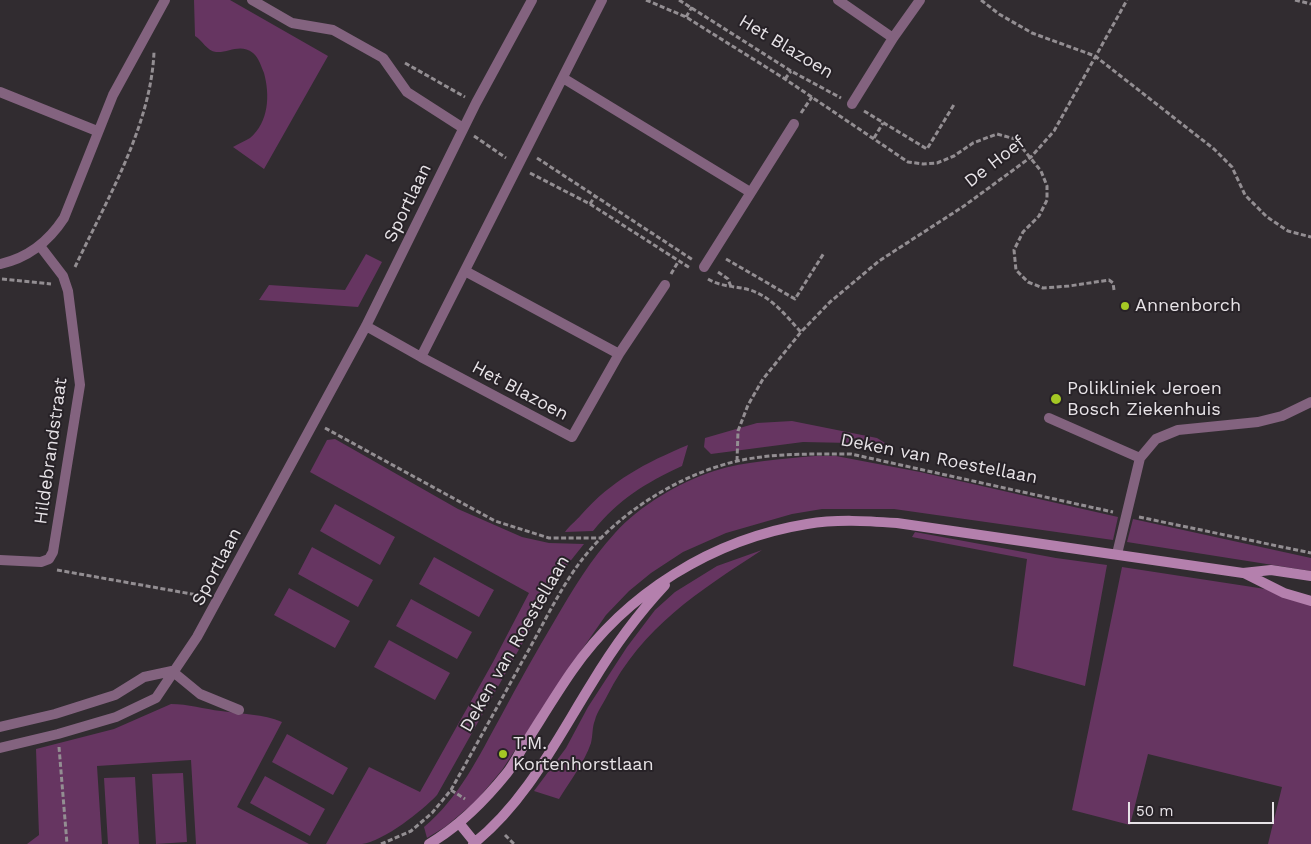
<!DOCTYPE html>
<html>
<head>
<meta charset="utf-8">
<style>
	body { margin:0 }
	#map { position:relative; width:1311px; height:844px; overflow:hidden; background:#312c30; font-family:"Work Sans",sans-serif }
	canvas { display:block }
	.scale { position:absolute; left:1128px; top:802px; width:146px; height:22px; box-sizing:border-box; border:2px solid #e7e3e7; border-top:0; padding-left:6px; font-size:15px; line-height:18px; white-space:nowrap; color:#e7e3e7; -webkit-text-stroke:4px #272227; paint-order:stroke }
</style>
</head>
<body>
<div id="map">
<canvas width="1311" height="844"></canvas>
<div class="scale">50 m</div>
</div>
<script>
const ctx = document.querySelector('canvas').getContext('2d');
ctx.lineJoin = 'round';
function fill(path, color) { ctx.fillStyle = color; ctx.fill(path, 'evenodd'); }
function trace(path, color, width, dash) { ctx.strokeStyle = color; ctx.lineWidth = width; ctx.lineCap = dash ? 'butt' : 'round'; ctx.setLineDash(dash || []); ctx.stroke(path); }
function write(font, color, halo, rows, align = 'center') {
  ctx.font = font + ' "Work Sans",sans-serif'; ctx.lineWidth = 4; ctx.setLineDash([]); ctx.textBaseline = 'middle'; ctx.strokeStyle = halo; ctx.fillStyle = color; for (const [text, x, y, turn = 0] of rows) {
    ctx.save(); ctx.translate(x, y); ctx.rotate((+turn || 0) * Math.PI / 180); ctx.textAlign = isNaN(turn) ? turn : align; if (halo) ctx.strokeText(text, 0, 0); ctx.fillText(text, 0, 0); ctx.restore();
  }
}
fill(new Path2D(`
	M 194,0 L 230,0 L 328,56 L 264,169 L 233,147 C 238,144 245,141 250,138 C 269,122 270,95 264,73 C 261,66 259,58 253,53 C 240,43 229,53 216,52 C 207,51 202,40 195,36 Z
	M 366,254 L 382,262 L 358,307 L 259,300 L 269,285 L 345,290 Z
	M 792,421 L 877,438 L 885,443 L 876,447 L 851,443 L 803,442 L 711,454 L 704,447 L 705,438 L 757,423 Z
	M 335,439 L 458,509 L 522,537 L 549,543 L 584,544 L 568,564 L 553,589 L 437,795 C 422,811 384,841 362,844 C 350,844 337,844 326,844 L 369,767 L 420,792 L 493,662 L 529,593 L 310,472 L 327,440 Z
	M 688,445 L 682,466 C 644,484 620,498 593,531 L 565,532 C 569,526 576,521 581,515 C 612,480 645,463 688,445 Z
	M 815,456 L 836,456 L 920,472 L 1118,517 L 1113,540 L 894,509 L 822,509 L 792,514 L 726,533 L 683,552 L 651,573 L 629,591 L 606,615 L 565,674 L 502,770 L 476,801 L 445,827 L 427,838 L 424,827 C 459,798 479,756 501,716 C 518,684 536,652 555,620 C 573,589 591,559 615,533 C 639,506 680,482 714,471 C 746,461 782,459 815,456 Z
	M 335,504 L 395,537 L 380,565 L 320,531 Z
	M 1133,519 L 1311,558 L 1311,571 L 1127,542 Z
	M 915,532 L 1056,558 L 1107,565 L 1085,686 L 1013,666 L 1027,559 L 912,537 Z
	M 312,547 L 373,580 L 358,607 L 298,574 Z
	M 762,550 C 699,591 642,627 607,696 C 603,704 597,712 595,720 C 592,727 593,735 591,743 C 584,763 570,781 559,799 L 534,791 L 566,748 L 588,707 L 627,647 L 655,610 L 675,592 L 717,566 Z
	M 434,557 L 494,590 L 479,617 L 419,584 Z
	M 1122,567 L 1311,596 L 1311,844 L 1268,844 L 1282,787 L 1148,754 L 1130,825 L 1072,810 Z
	M 289,588 L 350,621 L 335,648 L 274,615 Z
	M 411,599 L 472,632 L 457,659 L 396,626 Z
	M 389,640 L 450,673 L 435,700 L 374,667 Z
	M 171,704 C 188,704 204,709 221,711 C 242,714 263,714 282,722 L 237,807 L 309,844 L 196,844 L 191,760 L 97,766 L 102,844 L 27,844 L 39,835 L 36,749 L 114,729 Z
	M 287,734 L 348,768 L 333,795 L 272,762 Z
	M 183,773 L 187,842 L 156,844 L 152,774 Z
	M 265,776 L 325,809 L 310,836 L 250,803 Z
	M 135,777 L 139,844 L 108,844 L 104,778 Z`), '#663561');
trace(new Path2D(`
	M 646,0 L 686,17 L 785,79 L 908,162 L 923,164 L 937,163 L 954,156 L 973,143 L 997,134 L 1015,139 L 1041,171 L 1047,186 L 1047,200 L 1039,216 L 1023,232 L 1014,250 L 1016,270 L 1028,282 L 1043,288 L 1069,286 L 1109,280 L 1113,283 L 1114,290
	M 679,0 L 791,71 L 841,98
	M 981,0 L 999,14 L 1032,33 L 1095,56 L 1214,149 L 1232,167 L 1245,195 L 1267,217 L 1288,231 L 1311,237
	M 1295,0 L 1311,4
	M 686,17 L 692,7
	M 405,63 L 465,97
	M 785,79 L 791,71
	M 864,111 L 927,149 L 955,103
	M 801,113 L 812,97
	M 474,136 L 506,158
	M 874,138 L 883,123
	M 537,158 L 693,260
	M 530,173 L 590,204 L 690,268
	M 590,204 L 595,196
	M 726,259 L 795,299 L 824,253
	M 75,267 C 106,201 151,126 154,52
	M 718,272 L 728,279 L 731,287
	M 671,274 L 678,262
	M 2,279 L 51,284
	M 708,279 C 721,287 736,286 750,290 C 772,297 786,316 801,332
	M 325,428 L 495,521 L 549,538 L 600,538
	M 737,461 L 738,431 L 748,405 L 763,379 L 801,332 L 830,302 L 879,261 L 964,206 L 1031,157 L 1054,131 L 1127,0
	M 1139,517 L 1311,553
	M 57,570 L 203,596
	M 59,747 L 67,844
	M 451,790 L 465,799
	M 505,835 L 514,844
	M 381,844 L 411,831 L 432,813 L 451,790 C 475,747 499,704 523,660 C 541,629 557,594 578,565 C 614,515 678,475 737,461 C 774,453 813,454 851,454 L 1113,512`), '#938e92', 3, [5, 2.5]);
trace(new Path2D(`
	M 252,0 L 292,23 L 333,30 L 383,58 L 407,92 L 463,128
	M 838,0 L 893,38
	M 563,78 L 750,192
	M 0,92 L 97,131
	M 852,104 L 893,38 L 920,0
	M 0,264 C 28,258 49,241 64,218 L 113,95 L 165,0
	M 704,267 L 794,124
	M 465,271 L 619,354
	M 366,326 L 421,357 L 572,437 L 619,354 L 665,285
	M 421,357 L 602,0
	M 1049,418 L 1140,458
	M 1117,554 L 1140,458 L 1156,439 L 1178,430 L 1258,422 L 1282,416 L 1311,402
	M 0,560 L 41,562 L 49,559 L 53,552 L 80,385 L 68,291 L 63,276 L 40,246
	M 172,671 L 200,694 L 239,710
	M 0,727 L 55,714 L 115,695 L 144,677 L 172,671
	M 0,748 L 58,734 L 116,717 L 156,698 L 197,637 L 366,326 L 476,103 L 532,0`), '#83637f', 10);
trace(new Path2D(`
	M 1244,573 L 1284,593 L 1311,601
	M 459,823 L 476,844
	M 429,844 C 458,827 486,799 507,773 C 514,764 519,753 525,744 C 541,719 556,694 572,671 C 626,593 713,539 807,524 C 837,519 867,521 897,523 L 1243,573 L 1271,570 L 1311,576
	M 473,844 C 526,802 557,739 592,683 C 613,648 637,615 665,585`), '#b480ad', 10);
for (const [x, y, r, color] of [
	[1125,306,5,"#a4c824"],
	[1056,399,6,"#a4c824"],
	[503,754,5,"#a4c824"]
]) { const dot = new Path2D(); dot.arc(x, y, r, 0, 2 * Math.PI); ctx.fillStyle = color; ctx.fill(dot); trace(dot, '#272227', 2); }
write('18px', '#e7e3e7', '#272227', [
	["Het Blazoen",786,47,31],
	["De Hoef",995,162,-38],
	["Sportlaan",408,203,-64],
	["Het Blazoen",520,391,28],
	["Hildebrandstraat",51,451,-82],
	["Deken van Roestellaan",939,459,11],
	["Sportlaan",217,567,-62],
	["Deken van Roestellaan",515,644,-60]
]);
write('18px', '#e7e3e7', '#272227', [
	["Annenborch",1135,306],
	["Polikliniek Jeroen",1067,389],
	["Bosch Ziekenhuis",1067,410],
	["T.M.",513,744],
	["Kortenhorstlaan",513,765]
], 'left');
</script>
</body>
</html>
